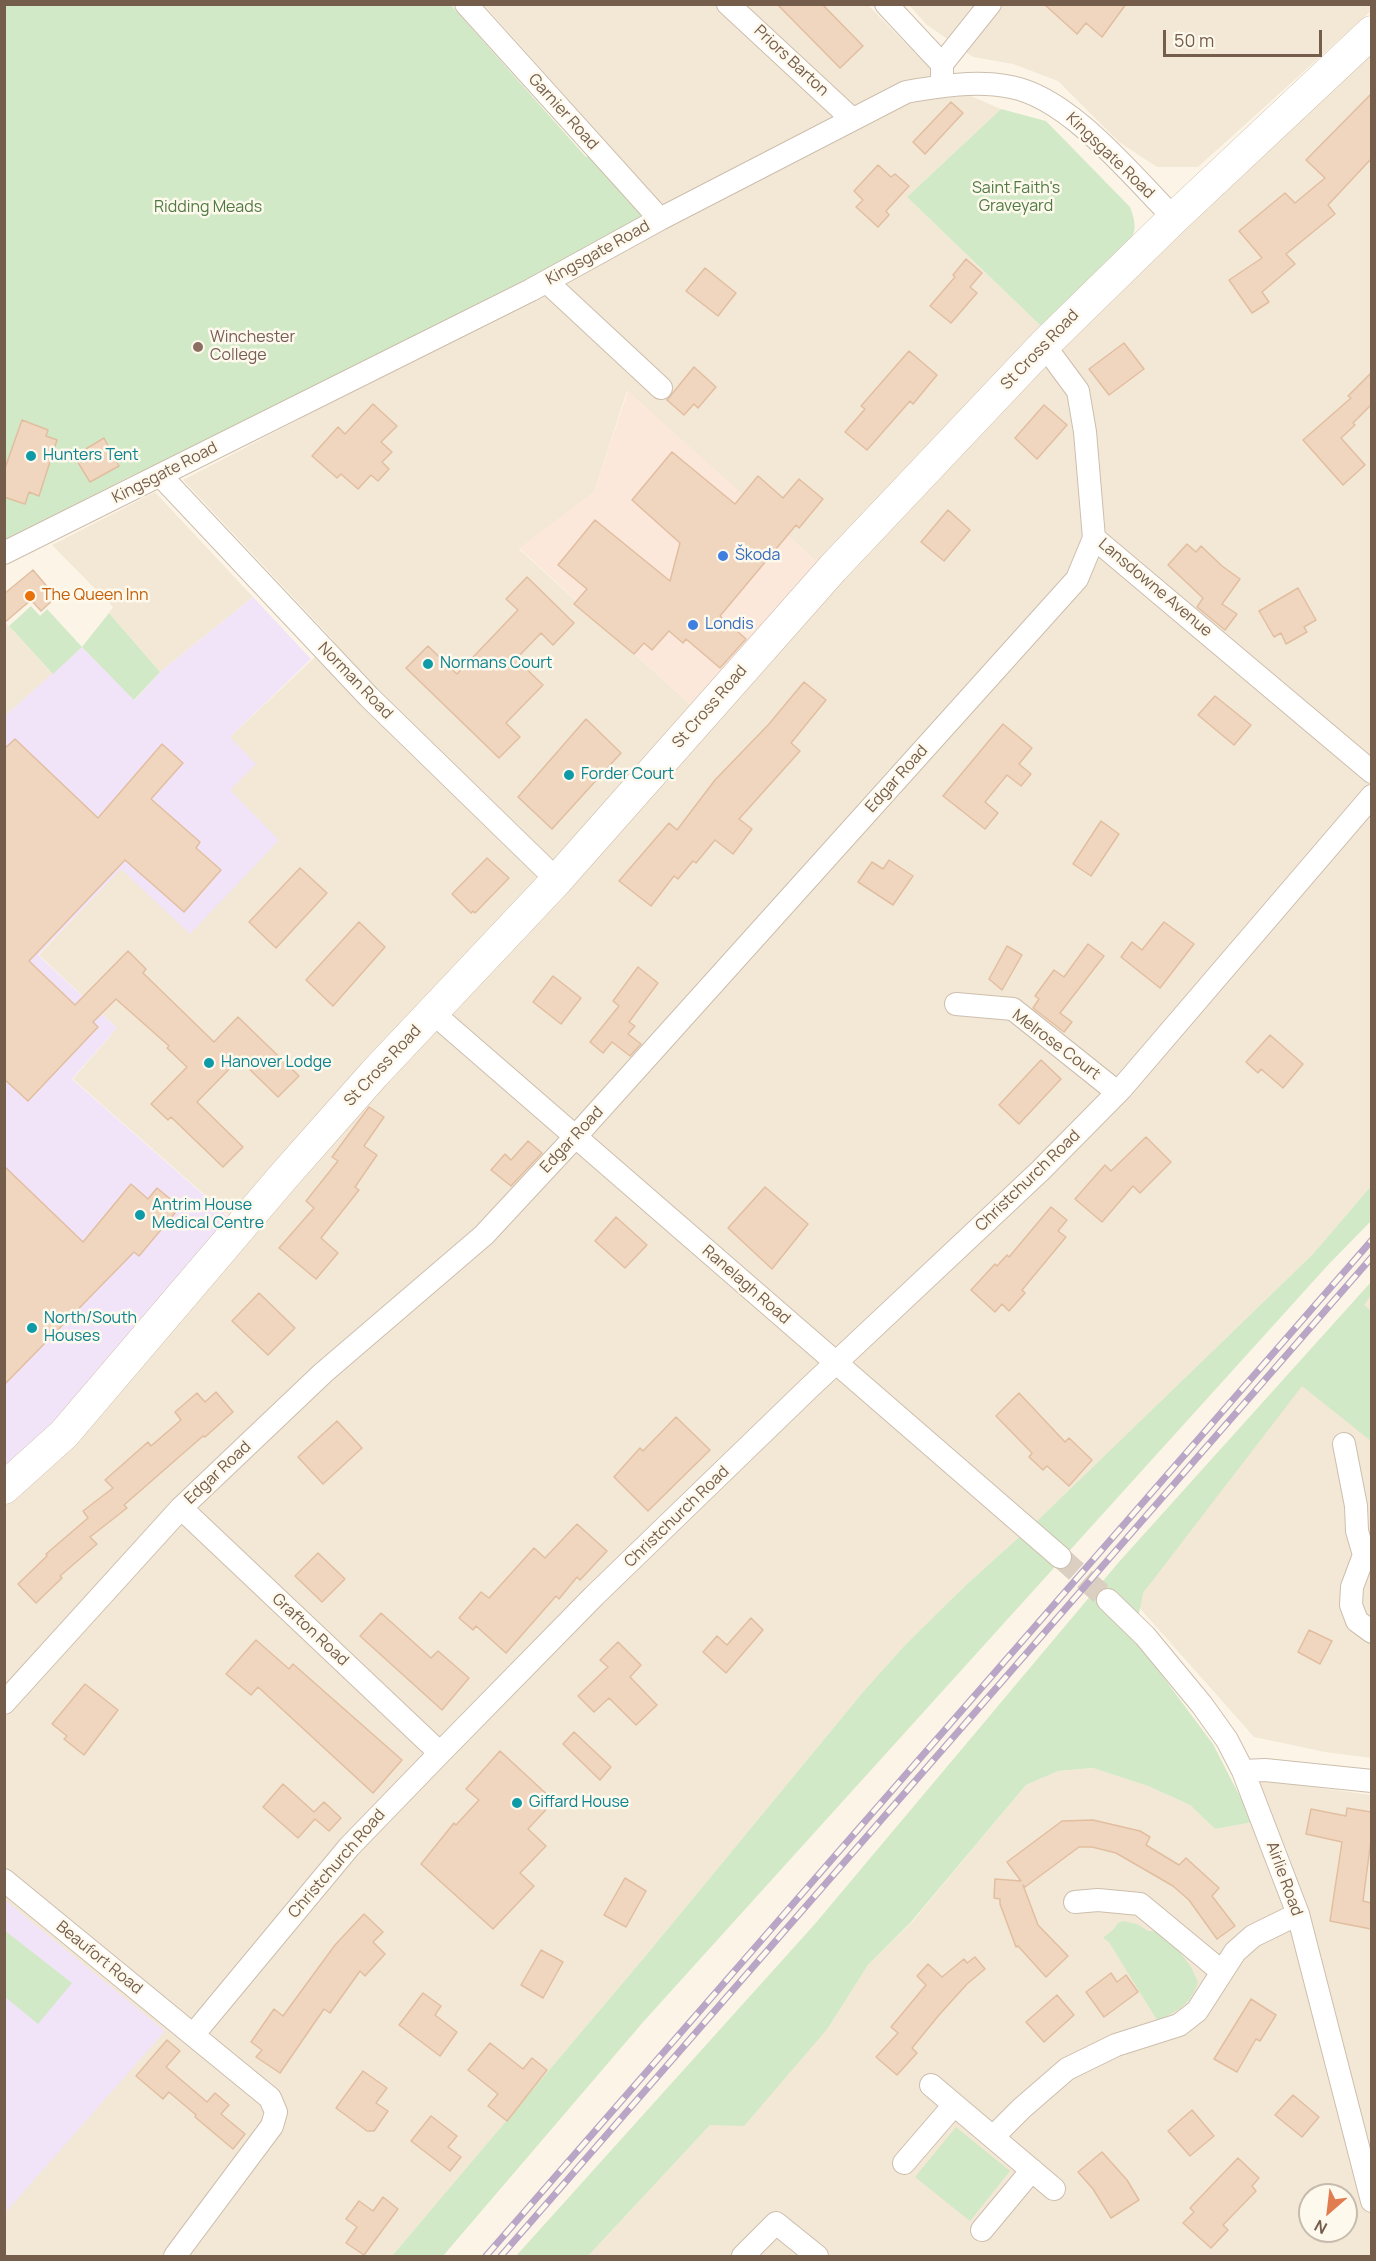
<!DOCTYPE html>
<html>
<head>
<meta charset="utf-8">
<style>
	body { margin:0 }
	#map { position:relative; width:1376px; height:2261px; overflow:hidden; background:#fcf5e7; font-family:Manrope,sans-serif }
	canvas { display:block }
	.frame { position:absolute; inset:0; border:6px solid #755d4c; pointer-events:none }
	.north { position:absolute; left:1298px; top:2183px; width:60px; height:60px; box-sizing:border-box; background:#fef9ed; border:2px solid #c7bbad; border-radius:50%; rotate:208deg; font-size:16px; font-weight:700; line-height:24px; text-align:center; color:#755d4c }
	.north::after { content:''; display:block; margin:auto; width:21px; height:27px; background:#e17b50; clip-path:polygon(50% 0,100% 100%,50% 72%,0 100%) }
	.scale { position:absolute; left:1163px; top:30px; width:159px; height:27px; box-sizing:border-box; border:3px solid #755d4c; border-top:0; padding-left:8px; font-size:18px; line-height:21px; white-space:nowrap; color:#755d4c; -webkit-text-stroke:4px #fef9ed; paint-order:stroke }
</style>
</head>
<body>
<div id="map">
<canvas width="1376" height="2261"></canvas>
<div class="frame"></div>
<div class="north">N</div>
<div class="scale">50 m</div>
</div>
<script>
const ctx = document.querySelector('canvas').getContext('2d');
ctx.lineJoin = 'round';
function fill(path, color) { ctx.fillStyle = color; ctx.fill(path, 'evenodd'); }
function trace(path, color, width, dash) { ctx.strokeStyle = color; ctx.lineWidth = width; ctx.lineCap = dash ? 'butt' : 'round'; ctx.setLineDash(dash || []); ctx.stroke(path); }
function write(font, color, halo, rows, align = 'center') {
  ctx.font = font + ' Manrope,sans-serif'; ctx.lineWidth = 5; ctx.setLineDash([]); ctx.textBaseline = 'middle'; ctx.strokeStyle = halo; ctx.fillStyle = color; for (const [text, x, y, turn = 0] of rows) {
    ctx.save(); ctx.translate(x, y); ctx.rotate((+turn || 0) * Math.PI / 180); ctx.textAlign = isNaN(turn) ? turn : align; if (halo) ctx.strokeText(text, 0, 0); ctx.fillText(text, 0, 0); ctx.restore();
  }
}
fill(new Path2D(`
	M 1371,4 L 1372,10 L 1198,167 L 1157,167 L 1119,142 L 1058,81 L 1013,64 L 973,57 L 927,25 L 909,5 Z
	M 484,5 L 868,5 L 930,68 L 955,89 L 1001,109 L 907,197 L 1042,327 L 818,563 L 627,391 L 594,492 L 519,549 L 692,706 L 537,884 L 231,1218 L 73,1079 L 117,1028 L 39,955 L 121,868 L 230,790 L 230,737 L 333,640 L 183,480 L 678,222 Z
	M 1371,50 L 1371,1186 L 1313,1254 L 1038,1520 L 966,1585 L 906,1644 L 863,1692 L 648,1953 L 392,2256 L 5,2256 L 4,1505 L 75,1442 L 252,1234 L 431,1032 L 1031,374 Z
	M 155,492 L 253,597 L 160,672 L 109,613 L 113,607 L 52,545 Z
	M 4,621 L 53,674 L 5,716 L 4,716 Z
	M 1371,1287 L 1371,1758 L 1325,1752 L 1254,1737 L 1121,1587 Z
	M 1093,1768 L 1148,1786 L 1190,1805 L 1215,1829 L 1274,1818 L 1256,1779 L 1371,1795 L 1371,2256 L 588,2256 L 710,2125 L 828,2028 L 868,1965 L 912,1922 L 1026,1785 L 1058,1771 ZM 1310,2195 L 1346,2195 L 1346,2231 L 1310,2231 Z`), '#f3e8d6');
fill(new Path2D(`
	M 628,391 L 818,563 L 692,706 L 519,548 L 594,492 Z`), '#fce7db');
fill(new Path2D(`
	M 253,597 L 311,659 L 230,737 L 256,764 L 230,790 L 279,840 L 190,934 L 121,869 L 38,955 L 117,1028 L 72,1079 L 231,1219 L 58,1423 L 5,1472 L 5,716 L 82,647 L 135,700 L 160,672 Z
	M 5,1900 L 165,2031 L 5,2213 Z`), '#f2e4f8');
fill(new Path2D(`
	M 5,5 L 451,5 L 586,157 L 589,156 L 645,219 L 139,476 L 137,473 L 5,540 Z
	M 1001,109 L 1046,121 L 1130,207 C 1134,218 1137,227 1132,237 L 1042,327 L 907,197 Z
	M 31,606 L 40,616 L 47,609 L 82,647 L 109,613 L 160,672 L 134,700 L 82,647 L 53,674 L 9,626 Z
	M 1371,1186 L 1371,1221 L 1328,1265 L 644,2021 L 443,2256 L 392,2256 L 648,1953 L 863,1692 L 906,1644 L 966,1585 L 1038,1520 L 1313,1254 Z
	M 1371,1282 L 1371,1295 L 1364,1305 L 1371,1311 L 1371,1441 L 1302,1386 L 1143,1593 L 1134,1638 L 1213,1744 L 1253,1822 L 1215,1829 L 1190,1805 L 1148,1786 L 1093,1768 L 1058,1771 L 1026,1785 L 911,1922 L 868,1965 L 828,2028 L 744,2126 L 710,2125 L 588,2256 L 516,2256 L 814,1925 L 1118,1563 Z
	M 1123,1921 L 1137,1924 L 1148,1931 L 1161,1932 L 1179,1951 L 1191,1967 L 1198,1982 C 1192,2003 1176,2013 1157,2020 L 1109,1942 L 1103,1938 L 1114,1929 L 1118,1923 Z
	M 4,1930 L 72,1983 L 38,2024 L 5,1997 Z
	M 956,2127 L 1010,2171 L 970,2221 L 915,2177 Z`), '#d1e9c6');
const building = new Path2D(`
	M 777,4 L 822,4 L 863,46 L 840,68 Z
	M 1044,4 L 1126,4 L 1102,37 L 1086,23 L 1077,34 Z
	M 1371,94 L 1371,159 L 1328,205 L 1335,214 L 1286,254 L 1295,264 L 1262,292 L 1269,302 L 1252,313 L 1229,280 L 1262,258 L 1239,231 L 1285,193 L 1295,203 L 1325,178 L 1306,160 Z
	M 951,102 L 963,113 L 925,154 L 913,142 Z
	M 878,165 L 891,177 L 895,174 L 909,186 L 886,211 L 889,215 L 878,227 L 856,207 L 863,200 L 854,191 Z
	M 966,259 L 982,273 L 970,287 L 977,293 L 951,323 L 930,306 L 955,277 L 953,275 Z
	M 705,268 L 736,293 L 718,316 L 686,291 Z
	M 1124,343 L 1144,369 L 1109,395 L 1089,369 Z
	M 909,351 L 937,375 L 913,404 L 910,401 L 867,450 L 845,432 L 865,409 L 861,406 Z
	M 694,367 L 716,387 L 698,408 L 694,404 L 684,415 L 667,400 Z
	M 1371,373 L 1371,405 L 1353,423 L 1355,425 L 1341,438 L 1365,465 L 1343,485 L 1303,440 L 1351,398 L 1348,396 Z
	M 373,404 L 397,426 L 381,442 L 392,452 L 382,462 L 389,469 L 378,481 L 371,475 L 358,489 L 341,474 L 337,478 L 312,456 L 338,427 L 345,434 Z
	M 1044,405 L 1067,425 L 1037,459 L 1015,438 Z
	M 22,420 L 48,430 L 46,436 L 57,440 L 39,496 L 29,492 L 25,504 L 4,497 L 4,471 Z
	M 104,438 L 119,466 L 90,482 L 74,456 Z
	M 672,452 L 735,504 L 758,476 L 783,498 L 799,479 L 823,499 L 799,528 L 796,525 L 720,616 L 746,639 L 720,668 L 686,639 L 683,643 L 669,631 L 652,650 L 644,643 L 634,654 L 574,604 L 587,589 L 558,565 L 595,520 L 670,581 L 680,543 L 632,500 Z
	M 948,510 L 970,530 L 944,561 L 921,542 Z
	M 1187,544 L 1196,552 L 1201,546 L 1222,566 L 1240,579 L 1222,604 L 1237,614 L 1225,630 L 1197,607 L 1203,598 L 1168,565 Z
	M 33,570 L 56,597 L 41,611 L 31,600 L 4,623 L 4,594 Z
	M 527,577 L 574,623 L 553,645 L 541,633 L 516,659 L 543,685 L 506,723 L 520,737 L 499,758 L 406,668 L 428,646 L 457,674 L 518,610 L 506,599 Z
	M 1298,588 L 1316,620 L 1304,627 L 1307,632 L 1286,644 L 1281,633 L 1274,637 L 1259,611 Z
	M 804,682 L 826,700 L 791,743 L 800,751 L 739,819 L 752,829 L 733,854 L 715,840 L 696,863 L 693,861 L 678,879 L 674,876 L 651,906 L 619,881 L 669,823 L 677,830 L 715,780 L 769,724 Z
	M 1215,696 L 1251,725 L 1234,745 L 1198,715 Z
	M 586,719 L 621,753 L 552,829 L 518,797 Z
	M 1003,724 L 1032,748 L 1019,764 L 1031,774 L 1021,786 L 1007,775 L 985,802 L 998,813 L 985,829 L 943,796 Z
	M 15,739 L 98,818 L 162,744 L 183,763 L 151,799 L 200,842 L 196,848 L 221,870 L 184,912 L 125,860 L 29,961 L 75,1005 L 128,951 L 146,969 L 143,973 L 214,1042 L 238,1017 L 299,1076 L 278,1097 L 239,1059 L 197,1102 L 243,1147 L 223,1167 L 171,1117 L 168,1120 L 151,1104 L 187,1067 L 167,1048 L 169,1046 L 116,999 L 93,1022 L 98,1027 L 28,1101 L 4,1079 L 4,749 Z
	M 1101,821 L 1119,834 L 1091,876 L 1073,864 Z
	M 487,858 L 509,878 L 475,913 L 473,911 L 471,913 L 452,894 Z
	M 889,860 L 913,876 L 893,905 L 858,882 L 872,862 L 883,869 Z
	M 300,868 L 327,893 L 276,948 L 249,922 Z
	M 359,922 L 385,947 L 333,1006 L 306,980 Z
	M 1164,922 L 1194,944 L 1160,988 L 1121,957 L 1132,942 L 1142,950 Z
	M 1088,944 L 1104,956 L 1060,1013 L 1072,1022 L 1064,1032 L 1033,1008 L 1039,999 L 1035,996 L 1054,970 L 1064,977 Z
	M 1007,946 L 1022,955 L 1002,990 L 989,979 Z
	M 638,967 L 658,983 L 629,1022 L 635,1026 L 628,1034 L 641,1044 L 630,1056 L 612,1042 L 603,1053 L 590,1042 L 619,1006 L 613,1001 Z
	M 553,976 L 581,998 L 561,1024 L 533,1002 Z
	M 1270,1035 L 1303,1064 L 1283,1088 L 1261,1069 L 1258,1073 L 1246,1062 Z
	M 1041,1060 L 1061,1079 L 1019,1124 L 999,1105 Z
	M 369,1107 L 384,1117 L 364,1146 L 377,1155 L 355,1187 L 359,1190 L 321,1238 L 338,1253 L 316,1279 L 279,1248 L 314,1208 L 306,1201 L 338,1161 L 332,1157 Z
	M 1146,1137 L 1171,1162 L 1140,1193 L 1133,1186 L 1102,1222 L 1075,1199 L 1105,1165 L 1111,1171 Z
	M 528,1141 L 542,1153 L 511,1186 L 491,1170 L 505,1154 L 511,1160 Z
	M 4,1166 L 83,1242 L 131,1184 L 148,1199 L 157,1188 L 180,1207 L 139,1256 L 134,1252 L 4,1385 Z
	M 765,1187 L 808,1224 L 772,1269 L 728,1228 Z
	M 1051,1207 L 1067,1220 L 1058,1231 L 1066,1237 L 1022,1290 L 1025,1293 L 1009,1311 L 1002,1304 L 995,1312 L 971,1290 L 995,1264 L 997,1266 L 1007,1255 L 1009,1257 Z
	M 616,1217 L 647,1245 L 625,1268 L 595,1241 Z
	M 259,1293 L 295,1328 L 268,1355 L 232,1321 Z
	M 216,1392 L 233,1412 L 205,1437 L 203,1436 L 124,1505 L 127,1508 L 90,1537 L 97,1544 L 60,1576 L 62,1578 L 36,1603 L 18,1584 L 47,1556 L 46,1554 L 88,1518 L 83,1511 L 113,1488 L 105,1480 L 148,1442 L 151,1446 L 181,1420 L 175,1412 L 197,1393 L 205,1402 Z
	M 1019,1393 L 1065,1442 L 1069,1438 L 1092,1460 L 1069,1486 L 1047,1466 L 1043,1470 L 1029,1457 L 1032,1453 L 996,1416 Z
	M 676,1417 L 710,1450 L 648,1511 L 614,1477 L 640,1448 L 643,1451 Z
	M 337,1421 L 362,1448 L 323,1484 L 298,1457 Z
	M 577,1524 L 607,1551 L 580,1580 L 577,1577 L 559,1599 L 556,1596 L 506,1653 L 476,1626 L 473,1630 L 459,1618 L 481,1592 L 489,1598 L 534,1548 L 545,1558 Z
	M 318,1553 L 345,1579 L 322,1602 L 295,1576 Z
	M 381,1613 L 431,1658 L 438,1651 L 469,1678 L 442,1710 L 360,1636 Z
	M 751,1618 L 763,1630 L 726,1673 L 703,1652 L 717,1636 L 727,1645 Z
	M 1309,1630 L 1332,1641 L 1320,1664 L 1298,1652 Z
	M 256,1640 L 289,1669 L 293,1664 L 402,1760 L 373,1793 L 258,1687 L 251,1695 L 226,1674 Z
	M 618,1642 L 641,1665 L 630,1677 L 657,1705 L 636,1725 L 609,1698 L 594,1712 L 578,1696 L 608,1667 L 600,1660 Z
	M 85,1684 L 118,1710 L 84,1755 L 64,1739 L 67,1736 L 52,1724 Z
	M 574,1732 L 611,1767 L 600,1780 L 563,1744 Z
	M 500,1751 L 554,1801 L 528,1829 L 546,1846 L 520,1873 L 534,1886 L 493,1929 L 421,1864 L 454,1823 L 456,1825 L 479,1800 L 466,1789 Z
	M 283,1784 L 314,1812 L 324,1802 L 341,1818 L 329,1831 L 315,1819 L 298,1838 L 263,1807 Z
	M 1347,1808 L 1371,1812 L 1371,1840 L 1363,1901 L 1371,1903 L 1371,1929 L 1330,1921 L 1342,1842 L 1306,1834 L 1311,1809 L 1346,1816 Z
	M 1093,1820 L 1140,1831 L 1150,1837 L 1146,1845 L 1179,1865 L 1186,1858 L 1219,1888 L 1212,1896 L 1235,1926 L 1217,1939 L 1189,1900 L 1173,1886 L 1116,1853 L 1092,1847 L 1079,1847 L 1025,1887 L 1023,1885 L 1038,1925 L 1068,1956 L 1046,1977 L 1018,1946 L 1016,1947 L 1000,1904 L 1000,1899 L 994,1898 L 995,1879 L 1021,1881 L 1007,1862 L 1062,1821 Z
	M 625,1878 L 646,1891 L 626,1927 L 604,1915 Z
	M 364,1914 L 383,1932 L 373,1942 L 385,1954 L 365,1976 L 360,1971 L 330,2013 L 324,2009 L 280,2073 L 256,2057 L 262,2050 L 251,2042 L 274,2009 L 283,2016 L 335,1945 Z
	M 541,1950 L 563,1962 L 543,1998 L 521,1985 Z
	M 975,1957 L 985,1969 L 967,1984 L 939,2015 L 912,2048 L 917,2053 L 897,2075 L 876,2057 L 898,2033 L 891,2027 L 926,1985 L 917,1976 L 928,1964 L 942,1977 L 964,1959 L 967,1963 Z
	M 1111,1973 L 1117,1982 L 1126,1975 L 1138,1992 L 1104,2017 L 1086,1992 Z
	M 423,1993 L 441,2006 L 435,2015 L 457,2032 L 440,2056 L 399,2025 Z
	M 1057,1995 L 1074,2015 L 1044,2042 L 1026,2022 Z
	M 1251,1999 L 1276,2015 L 1260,2041 L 1256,2039 L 1237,2072 L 1214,2059 Z
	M 167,2040 L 180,2051 L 166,2067 L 207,2102 L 215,2093 L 229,2105 L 221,2114 L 245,2134 L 233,2149 L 195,2117 L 196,2115 L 169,2092 L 163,2099 L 136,2076 Z
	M 490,2043 L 523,2069 L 532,2058 L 547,2070 L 507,2121 L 488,2106 L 498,2094 L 468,2070 Z
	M 363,2071 L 387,2088 L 376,2103 L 388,2111 L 374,2131 L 367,2131 L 336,2108 Z
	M 1293,2095 L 1319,2117 L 1302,2137 L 1275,2115 Z
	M 1192,2110 L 1214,2136 L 1190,2156 L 1168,2131 Z
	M 431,2116 L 457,2136 L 448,2147 L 461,2157 L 450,2171 L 411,2141 Z
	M 1102,2152 L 1127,2180 L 1139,2200 L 1111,2218 L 1093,2189 L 1078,2172 Z
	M 1238,2158 L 1259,2178 L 1252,2186 L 1256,2191 L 1223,2225 L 1228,2230 L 1211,2248 L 1183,2223 L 1194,2212 L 1190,2208 Z
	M 383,2197 L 398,2209 L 364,2255 L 346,2243 L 357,2227 L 346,2219 L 359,2201 L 373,2211 Z`);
fill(building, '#f0d6bf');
trace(building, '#e2bea0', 1.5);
trace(new Path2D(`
	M 1060,1557 L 1108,1600`), '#dacfc0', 22, [22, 11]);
const minor = new Path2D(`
	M 466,4 L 660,219
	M 728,4 L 852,119
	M 886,4 L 942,64
	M 942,85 L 942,64 L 990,4
	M 547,282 L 661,388
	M 1044,345 L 1078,391 L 1085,432 L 1094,538 L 1372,772
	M 160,475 L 369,697 L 557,880
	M 4,553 L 531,290 L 660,219 L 906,92 C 940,86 976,80 1011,87 C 1070,98 1132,176 1174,218
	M 956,1004 L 1013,1009 L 1117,1092
	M 433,1013 L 1060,1557
	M 1344,1444 L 1356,1506 L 1357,1531 L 1364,1555 L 1352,1587 L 1351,1605 L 1357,1621 L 1372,1632
	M 181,1508 L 440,1753
	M 1108,1600 L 1145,1636 L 1202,1705 L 1227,1740 L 1243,1771 L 1298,1914 L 1372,2201
	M 4,1703 L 181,1508 L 323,1373 L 484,1235 L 576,1136 L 1077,579 L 1094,538
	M 1243,1771 L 1265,1770 L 1372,1781
	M 4,1880 L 193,2035
	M 1075,1902 L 1098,1900 L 1140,1904 L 1221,1971
	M 931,2085 L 1054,2189
	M 993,2137 L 1022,2108 L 1067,2069 L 1116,2045 L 1179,2025 L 1197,2011 L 1235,1952 L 1253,1936 L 1298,1914
	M 904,2163 L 954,2105
	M 982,2230 L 1032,2170
	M 175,2256 L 272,2126 L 276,2112 L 270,2098 L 193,2035 L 349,1847 L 440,1753 L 594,1596 L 809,1388 L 1040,1171 L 1121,1089 L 1372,796
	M 743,2256 L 776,2223 L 817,2256`);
const secondary = new Path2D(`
	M 4,1488 L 64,1434 L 283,1177 L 374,1074 L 557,880 L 833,568 L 1044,345 L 1174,218 L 1372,32`);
trace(minor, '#cdbead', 24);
trace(secondary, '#d0beab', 33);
trace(minor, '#fff', 22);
trace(secondary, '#fff', 32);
const rail = new Path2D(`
	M 486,2256 L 1372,1240
	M 501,2256 L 1372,1257`);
trace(rail, '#b9a5c5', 7);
trace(rail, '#fef9ed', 4.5, [14]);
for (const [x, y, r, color] of [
	[198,347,6,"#8d6e63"],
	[31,456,6,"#0f9aa8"],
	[723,556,6,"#3f7fe0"],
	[30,596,6,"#e8710a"],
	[693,625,6,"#3f7fe0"],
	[428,664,6,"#0f9aa8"],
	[569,775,6,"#0f9aa8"],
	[209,1063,6,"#0f9aa8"],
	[140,1215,6,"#0f9aa8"],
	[32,1328,6,"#0f9aa8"],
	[517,1803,6,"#0f9aa8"]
]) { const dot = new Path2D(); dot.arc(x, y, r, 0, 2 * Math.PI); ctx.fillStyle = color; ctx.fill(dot); trace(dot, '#fef9ed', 2); }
write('16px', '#755d4c', '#fef9ed', [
	["Priors Barton",791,61,43],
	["Garnier Road",563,112,48],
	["Kingsgate Road",1110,156,44],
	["Kingsgate Road",598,253,-29],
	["St Cross Road",1040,350,-46],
	["Kingsgate Road",165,473,-27],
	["Lansdowne Avenue",1155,588,40],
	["Norman Road",355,681,46],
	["St Cross Road",710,707,-49],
	["Edgar Road",897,779,-48],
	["Melrose Court",1056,1045,37],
	["St Cross Road",383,1066,-47],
	["Edgar Road",572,1140,-47],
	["Christchurch Road",1028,1181,-44],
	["Ranelagh Road",746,1285,41],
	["Edgar Road",218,1473,-43],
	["Christchurch Road",677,1517,-44],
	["Grafton Road",310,1630,43],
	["Christchurch Road",337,1864,-49],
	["Airlie Road",1284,1879,70],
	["Beaufort Road",99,1958,39]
]);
write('16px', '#507a44', '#fef9ed', [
	["Saint Faith's",1016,189],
	["Graveyard",1016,207],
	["Ridding Meads",208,208]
]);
write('16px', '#785e54', '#fef9ed', [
	["Winchester",210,338],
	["College",210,356]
], 'left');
write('16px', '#0d838f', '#fef9ed', [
	["Hunters Tent",43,456],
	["Normans Court",440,664],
	["Forder Court",581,775],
	["Hanover Lodge",221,1063],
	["Antrim House",152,1206],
	["Medical Centre",152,1224],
	["North/South",44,1319],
	["Houses",44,1337],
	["Giffard House",529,1803]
], 'left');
write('16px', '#366cbe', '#fef9ed', [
	["Škoda",735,556],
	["Londis",705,625]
], 'left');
write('16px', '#c56008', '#fef9ed', [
	["The Queen Inn",42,596]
], 'left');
</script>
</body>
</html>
